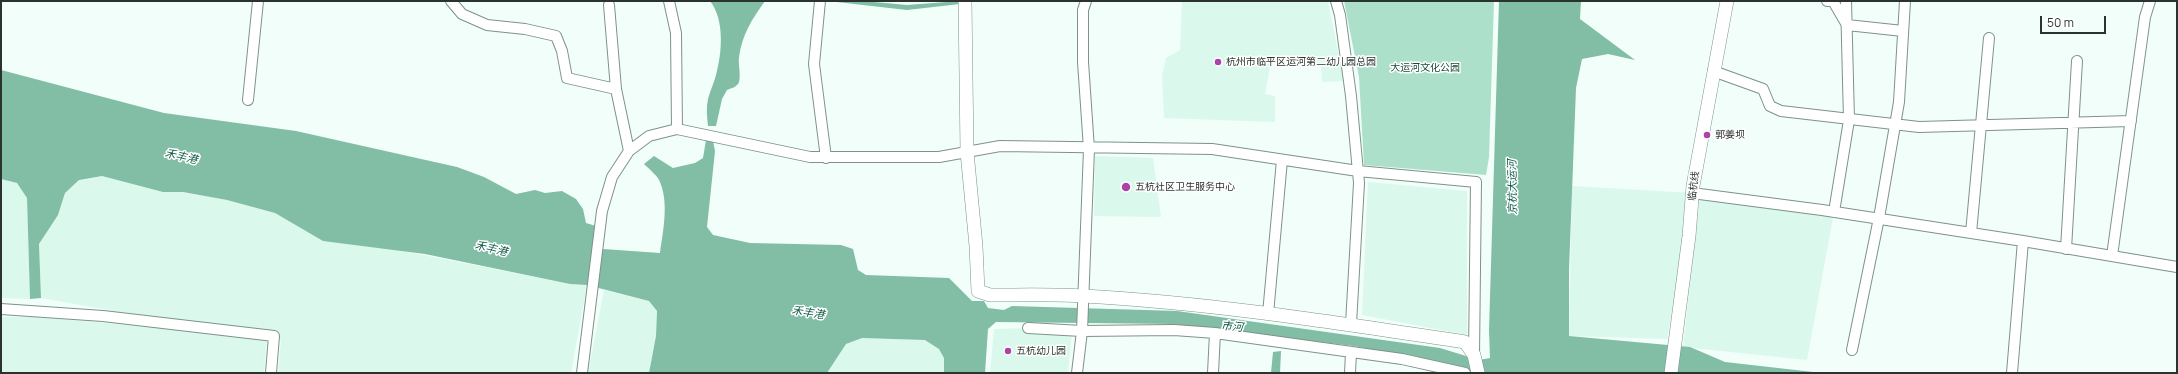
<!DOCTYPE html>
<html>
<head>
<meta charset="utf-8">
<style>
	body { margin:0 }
	#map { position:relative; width:2178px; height:374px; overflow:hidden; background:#f1fef9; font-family:Manrope,sans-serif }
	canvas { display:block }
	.frame { position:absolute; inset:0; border:2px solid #2a332f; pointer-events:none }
	.scale { position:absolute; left:2040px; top:16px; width:66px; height:18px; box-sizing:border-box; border:2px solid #2a332f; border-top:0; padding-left:5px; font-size:12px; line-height:14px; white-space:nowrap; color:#2a332f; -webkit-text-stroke:3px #fff; paint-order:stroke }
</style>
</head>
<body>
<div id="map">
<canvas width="2178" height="374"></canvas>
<div class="frame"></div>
<div class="scale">50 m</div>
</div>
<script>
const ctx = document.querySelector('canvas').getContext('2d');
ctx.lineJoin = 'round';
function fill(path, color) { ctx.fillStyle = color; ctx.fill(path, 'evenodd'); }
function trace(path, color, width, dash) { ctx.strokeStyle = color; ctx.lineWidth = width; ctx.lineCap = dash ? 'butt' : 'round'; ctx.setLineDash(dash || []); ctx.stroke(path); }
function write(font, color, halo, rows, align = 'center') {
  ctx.font = font + ' Manrope,"Noto Sans SC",sans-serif'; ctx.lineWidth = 3; ctx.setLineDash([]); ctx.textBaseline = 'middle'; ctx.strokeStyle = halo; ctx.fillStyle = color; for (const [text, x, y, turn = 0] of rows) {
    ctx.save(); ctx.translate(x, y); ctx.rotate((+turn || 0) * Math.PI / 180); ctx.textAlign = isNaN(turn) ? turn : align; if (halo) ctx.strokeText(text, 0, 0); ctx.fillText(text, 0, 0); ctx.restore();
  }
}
fill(new Path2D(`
	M 1182,1 L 1328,1 L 1344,81 L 1322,82 L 1321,63 L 1271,62 L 1265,94 L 1275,96 L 1275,122 L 1164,118 L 1162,75 L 1166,58 L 1180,50 Z
	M 1095,156 L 1153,158 L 1161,217 L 1094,216 Z
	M 102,176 L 163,192 L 183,192 L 227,200 L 275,213 L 318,238 L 403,251 L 570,284 L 587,285 L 571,373 L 278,373 L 281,340 L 267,338 L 264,373 L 1,373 L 1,317 L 40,317 L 260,337 L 41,298 L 39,244 L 58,215 L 65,193 L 79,180 Z
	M 1,179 L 17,183 L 27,198 L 30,299 L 1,298 Z
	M 1368,182 L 1467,191 L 1467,335 L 1362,315 Z
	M 1572,186 L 1692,193 L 1667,339 L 1569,336 Z
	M 1700,194 L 1834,212 L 1807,360 L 1683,347 Z
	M 604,290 L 649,301 L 657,311 L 656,336 L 649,373 L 588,373 Z
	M 1028,328 L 1072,330 L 1068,373 L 990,373 L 994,329 Z
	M 862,338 L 925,340 L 939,348 L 944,358 L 944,373 L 827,373 L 846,344 Z`), '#daf9ec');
fill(new Path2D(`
	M 1344,1 L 1494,1 L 1489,157 L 1486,175 L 1364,165 L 1359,77 Z`), '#ace0cb');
fill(new Path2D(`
	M 710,1 L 765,1 C 752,19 742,35 739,57 C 738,64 741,74 739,82 C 737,87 732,88 727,90 L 722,99 L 716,126 L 708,126 C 707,117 706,108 708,99 C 710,91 714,83 716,75 C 722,53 725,20 710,1 Z
	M 828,1 L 863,1 L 907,5 L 960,1 L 960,4 L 907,10 Z
	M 1499,1 L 1581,1 L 1580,19 L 1635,60 L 1608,54 L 1582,59 L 1576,88 L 1569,269 L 1569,336 L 1690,347 L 1725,362 L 1822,373 L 1478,373 L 1449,365 L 1354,346 L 1172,324 L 996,322 L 988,329 L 985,373 L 944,373 L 944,358 L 939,349 L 925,340 L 862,338 L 846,344 L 827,373 L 649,373 L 656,336 L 657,311 L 649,301 L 587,285 L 570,284 L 425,254 L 323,241 L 275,213 L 227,200 L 183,192 L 163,192 L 102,176 L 79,180 L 65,193 L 58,215 L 39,244 L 41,298 L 30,299 L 27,198 L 17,183 L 1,179 L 1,70 L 164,113 L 296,131 L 457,167 L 484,177 L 516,194 L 535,190 L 545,193 L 562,191 L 576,199 L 583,209 L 586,223 L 596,226 L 593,240 L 603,249 L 660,253 C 663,231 669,204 660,182 C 658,176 649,169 644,164 L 654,156 L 673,168 L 695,163 L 703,158 L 706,140 L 713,141 L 715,151 L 707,227 L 713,235 L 750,243 L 841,245 L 853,249 L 858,270 L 866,275 L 949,278 L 972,301 L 984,301 L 988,308 L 1004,310 L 1012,306 L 1177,311 L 1440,348 L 1479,360 L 1490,358 L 1489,330 Z
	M 1281,351 L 1280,373 L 1271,373 L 1273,352 Z`), '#82bda6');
const street = new Path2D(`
	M 451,1 L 462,14 L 487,25 L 525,29 L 556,36 L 562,51 L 567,78 L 616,89
	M 669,1 L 676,33 L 677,129
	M 820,1 L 814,64 L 826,158
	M 1336,1 L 1340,15 L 1351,96 L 1359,183 L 1351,324
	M 1827,1 L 1833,1 L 1847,25 L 1903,31
	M 609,5 L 616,89 L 629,151
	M 1713,71 L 1763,89 L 1770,106 L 1781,111 L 1919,127 L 2131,121
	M 248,100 L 258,1
	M 1692,193 L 1822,210 L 2023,241 L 2012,373
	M 1834,212 L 1849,120 L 1846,1
	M 1971,233 L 1989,38
	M 2023,241 L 2177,267
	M 2066,249 L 2077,61
	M 2112,256 L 2145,17 L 2150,1
	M 1,309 L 103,316 L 274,336 L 271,373
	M 1268,314 L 1282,160
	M 1028,328 L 1082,331 L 1174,330 L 1215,333 L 1402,359 L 1465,373
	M 1852,350 L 1879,218 L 1899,102 L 1905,1
	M 582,373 L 602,211 L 612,177 L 629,151 L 649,136 L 677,129 L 810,157 L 939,157 L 1000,146 L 1212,149 L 1358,171 L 1476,182 L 1474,355
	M 1077,373 L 1082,331 L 1089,149 L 1083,62 L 1083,10 L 1086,1
	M 1213,373 L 1215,333
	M 1350,373 L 1351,353`);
const secondary = new Path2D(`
	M 965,1 L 967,152 L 976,246 L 978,291 L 990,295 C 1021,295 1053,294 1084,296 C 1212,303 1339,323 1465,342 L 1474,355 L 1478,373
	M 1671,373 L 1689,236 L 1693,186 L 1727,1`);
trace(street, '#7e928a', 12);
trace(secondary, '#7e928a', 14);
trace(street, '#fff', 10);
trace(secondary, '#fff', 13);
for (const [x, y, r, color] of [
	[1218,62,4,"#ab44a7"],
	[1707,135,4,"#ab44a7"],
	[1126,187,5,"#ab44a7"],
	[1008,351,4,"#ab44a7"]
]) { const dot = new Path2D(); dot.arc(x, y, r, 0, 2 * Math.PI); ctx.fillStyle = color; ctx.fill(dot); trace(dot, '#fff', 1.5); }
write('10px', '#2a332f', '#fff', [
	["杭州市临平区运河第二幼儿园总园",1226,62],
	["郭姜坝",1715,135],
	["五杭社区卫生服务中心",1135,187],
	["五杭幼儿园",1016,351]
], 'left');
write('10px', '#164737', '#fff', [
	["大运河文化公园",1425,68]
]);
write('10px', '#2a332f', '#fff', [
	["临杭线",1694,186,-83]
]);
write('italic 11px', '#0f5c46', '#fff', [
	["禾丰港",181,157,13],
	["京杭大运河",1513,187,-91],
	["禾丰港",491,249,13],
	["禾丰港",808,313,9],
	["市河",1232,327,6]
]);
</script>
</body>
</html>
